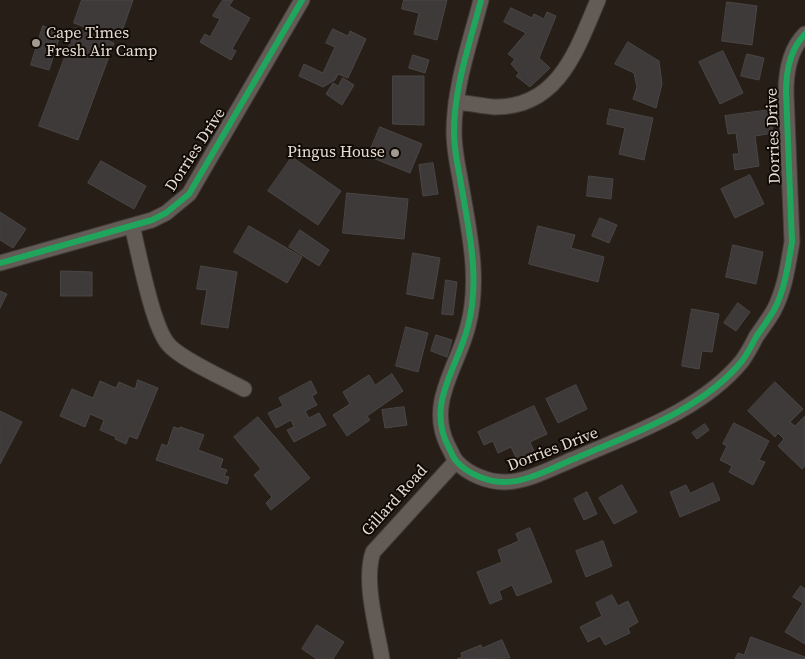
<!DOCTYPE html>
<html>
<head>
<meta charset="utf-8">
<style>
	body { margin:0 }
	canvas { display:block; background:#261e17 }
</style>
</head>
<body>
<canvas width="805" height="659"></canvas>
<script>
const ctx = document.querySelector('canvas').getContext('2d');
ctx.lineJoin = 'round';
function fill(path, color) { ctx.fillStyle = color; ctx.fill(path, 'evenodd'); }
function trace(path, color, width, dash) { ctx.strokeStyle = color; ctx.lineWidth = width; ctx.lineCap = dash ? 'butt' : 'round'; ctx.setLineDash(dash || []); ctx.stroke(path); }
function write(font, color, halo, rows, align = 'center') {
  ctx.font = font + ' "Source Serif 4",serif'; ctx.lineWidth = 4; ctx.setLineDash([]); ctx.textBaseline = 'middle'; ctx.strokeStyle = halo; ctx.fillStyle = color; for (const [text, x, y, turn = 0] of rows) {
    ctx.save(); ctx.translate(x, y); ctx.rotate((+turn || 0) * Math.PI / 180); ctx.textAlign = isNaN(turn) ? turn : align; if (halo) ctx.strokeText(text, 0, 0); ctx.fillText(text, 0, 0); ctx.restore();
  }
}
const building = new Path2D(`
	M 82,0 L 133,0 L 119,40 L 74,23 Z
	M 223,0 L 233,0 L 229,6 L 250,18 L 232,49 L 236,51 L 231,60 L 200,42 L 205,34 L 210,37 L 220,19 L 213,16 Z
	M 404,0 L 447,0 L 437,40 L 414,34 L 419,13 L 402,9 Z
	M 727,2 L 757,6 L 752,45 L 722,41 Z
	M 511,8 L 532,18 L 534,14 L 544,19 L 547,12 L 556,16 L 539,58 L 550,68 L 530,87 L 516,76 L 519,73 L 511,64 L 515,59 L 508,54 L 526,33 L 504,22 Z
	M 43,26 L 61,32 L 49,70 L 31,65 Z
	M 76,28 L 114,43 L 78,140 L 39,126 Z
	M 333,29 L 348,36 L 350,31 L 366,39 L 348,78 L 338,74 L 335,80 L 323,87 L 299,76 L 304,64 L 323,73 L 335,47 L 326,43 Z
	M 628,42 L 659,61 L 662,84 L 656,108 L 633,99 L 637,87 L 634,73 L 615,64 Z
	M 723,51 L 743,93 L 720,104 L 699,62 Z
	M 747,54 L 764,58 L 759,80 L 741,76 Z
	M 413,55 L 429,60 L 425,73 L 409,68 Z
	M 393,76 L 424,76 L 424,125 L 393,124 Z
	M 343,78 L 354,85 L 342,105 L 326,94 L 333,83 L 338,86 Z
	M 610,109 L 653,118 L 644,160 L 619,154 L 625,128 L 607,124 Z
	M 770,110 L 773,133 L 755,136 L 759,166 L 735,170 L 733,154 L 739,154 L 736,133 L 728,134 L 725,116 Z
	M 380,127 L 422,144 L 410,173 L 368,156 Z
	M 292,157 L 341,191 L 318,225 L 268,191 Z
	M 101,161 L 146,186 L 134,209 L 88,183 Z
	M 433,163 L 438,194 L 423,196 L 419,165 Z
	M 750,175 L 764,204 L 735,218 L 721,189 Z
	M 589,176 L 613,179 L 611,199 L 587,196 Z
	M 347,193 L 408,199 L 404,239 L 343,233 Z
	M 0,212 L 26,229 L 13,248 L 0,240 Z
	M 600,218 L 617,225 L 609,243 L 592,236 Z
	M 249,226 L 302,257 L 287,283 L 234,252 Z
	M 538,226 L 575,235 L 571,248 L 604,257 L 598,282 L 529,264 Z
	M 300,230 L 329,250 L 319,266 L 289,247 Z
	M 733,245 L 763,252 L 756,284 L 726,277 Z
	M 413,253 L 440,258 L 433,299 L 407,294 Z
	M 201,266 L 237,272 L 228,328 L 201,324 L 207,290 L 197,289 Z
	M 61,271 L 92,272 L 92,296 L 61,296 Z
	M 446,280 L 457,282 L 453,315 L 442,314 Z
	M 0,291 L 7,294 L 0,308 Z
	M 738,303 L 750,312 L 736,331 L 724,323 Z
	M 692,309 L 719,314 L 712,352 L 702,351 L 699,369 L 682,366 Z
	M 406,327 L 428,333 L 418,372 L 396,366 Z
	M 436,335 L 452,340 L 447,357 L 431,351 Z
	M 392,374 L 403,391 L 367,416 L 370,420 L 347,436 L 333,415 L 350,404 L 343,392 L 369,375 L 375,385 Z
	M 138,380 L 158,388 L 137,439 L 129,436 L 126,444 L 115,439 L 116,437 L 100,430 L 104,420 L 90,414 L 85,427 L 60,416 L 72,389 L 93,398 L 100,381 L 116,388 L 119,382 L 135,389 Z
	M 311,381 L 317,393 L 312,396 L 317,405 L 305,411 L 309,418 L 319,413 L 326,425 L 294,442 L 287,430 L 294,427 L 291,420 L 276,428 L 268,413 L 283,406 L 279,398 Z
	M 775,382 L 803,409 L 790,422 L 795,426 L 805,416 L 805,466 L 802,469 L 778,446 L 784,439 L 778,433 L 775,437 L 748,411 Z
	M 576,385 L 587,409 L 558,423 L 546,399 Z
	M 534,406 L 547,434 L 530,442 L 537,458 L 520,466 L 511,447 L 498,453 L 493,441 L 484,445 L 478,432 Z
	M 404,407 L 407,425 L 385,428 L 382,410 Z
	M 0,411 L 22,422 L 0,464 Z
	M 258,417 L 310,478 L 271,510 L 266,503 L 272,497 L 254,475 L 261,469 L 234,437 Z
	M 734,423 L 769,441 L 759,460 L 765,462 L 753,485 L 729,472 L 732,466 L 720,460 L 727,446 L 723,444 Z
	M 705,424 L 709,430 L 697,439 L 692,433 Z
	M 174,427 L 179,429 L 180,427 L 204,435 L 198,450 L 223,459 L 220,468 L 227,470 L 224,476 L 229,477 L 227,484 L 156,460 L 162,444 L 167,446 Z
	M 713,483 L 720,500 L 680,517 L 670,492 L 686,485 L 690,493 Z
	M 622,485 L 637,512 L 614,524 L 599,498 Z
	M 587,492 L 597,514 L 584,520 L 574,499 Z
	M 530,528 L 552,582 L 517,596 L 512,585 L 499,591 L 502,599 L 490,604 L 477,572 L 502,562 L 498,550 L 519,541 L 516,534 Z
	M 603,541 L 612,566 L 586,577 L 576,551 Z
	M 801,586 L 805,589 L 805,644 L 785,632 L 803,603 L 793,597 Z
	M 612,595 L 618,606 L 628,601 L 638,622 L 628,628 L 630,633 L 605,645 L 600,636 L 588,642 L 580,627 L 602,616 L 596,603 Z
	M 317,625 L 344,642 L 333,659 L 317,659 L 302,649 Z
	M 751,637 L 805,657 L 805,659 L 735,659 L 738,653 L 744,655 Z
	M 502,640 L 510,658 L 457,659 L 462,657 L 461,653 L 481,645 L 482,648 Z`);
fill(building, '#3e3a3a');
trace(building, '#494646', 1);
const street = new Path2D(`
	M 481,0 C 470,43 454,87 454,132 C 454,148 457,163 460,178 C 468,227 481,277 468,326 C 458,367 426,403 448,446 C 451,451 453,458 457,462 C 468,474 488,482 504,482 C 525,483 554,467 574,459 C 631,434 701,411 742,361 C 747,354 752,345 756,337 C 762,328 769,319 774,310 C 785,289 788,265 792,242 L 786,92 C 786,72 790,49 805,34
	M 456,102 C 469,103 482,106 494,107 C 559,108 577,49 598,0
	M 132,226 C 139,253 152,325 168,344 C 180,359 226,379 244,389
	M 0,263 L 152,220 L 166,213 L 189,194 L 302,0
	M 382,659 C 377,628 363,582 373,552 L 456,461`);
trace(street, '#423a35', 17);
trace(street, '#625b56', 15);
trace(new Path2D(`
	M 481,0 C 470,43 454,87 454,132 C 454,148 457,163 460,178 C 468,227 481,277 468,326 C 458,367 426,403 448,446 C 451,451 453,458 457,462 C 468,474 488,482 504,482 C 525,483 554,467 574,459 C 631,434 701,411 742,361 C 747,354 752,345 756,337 C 762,328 769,319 774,310 C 785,289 788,265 792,242 L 786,92 C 786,72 790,49 805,34
	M 0,263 L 152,220 L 166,213 L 189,194 L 302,0`), '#20a55d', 6);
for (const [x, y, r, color] of [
	[36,43,5,"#a29991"],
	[395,153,5,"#a29991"]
]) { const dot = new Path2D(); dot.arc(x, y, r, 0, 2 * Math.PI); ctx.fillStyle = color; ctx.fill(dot); trace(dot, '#100a05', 2); }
write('16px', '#e5dbd2', '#100a05', [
	["Cape Times",46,34],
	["Fresh Air Camp",46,52],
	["Pingus House",385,153,"right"]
], 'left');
write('16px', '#e5dbd2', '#100a05', [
	["Dorries Drive",774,136,-92],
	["Dorries Drive",196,150,-57],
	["Dorries Drive",553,450,-21],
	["Gillard Road",395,501,-48]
]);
</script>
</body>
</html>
